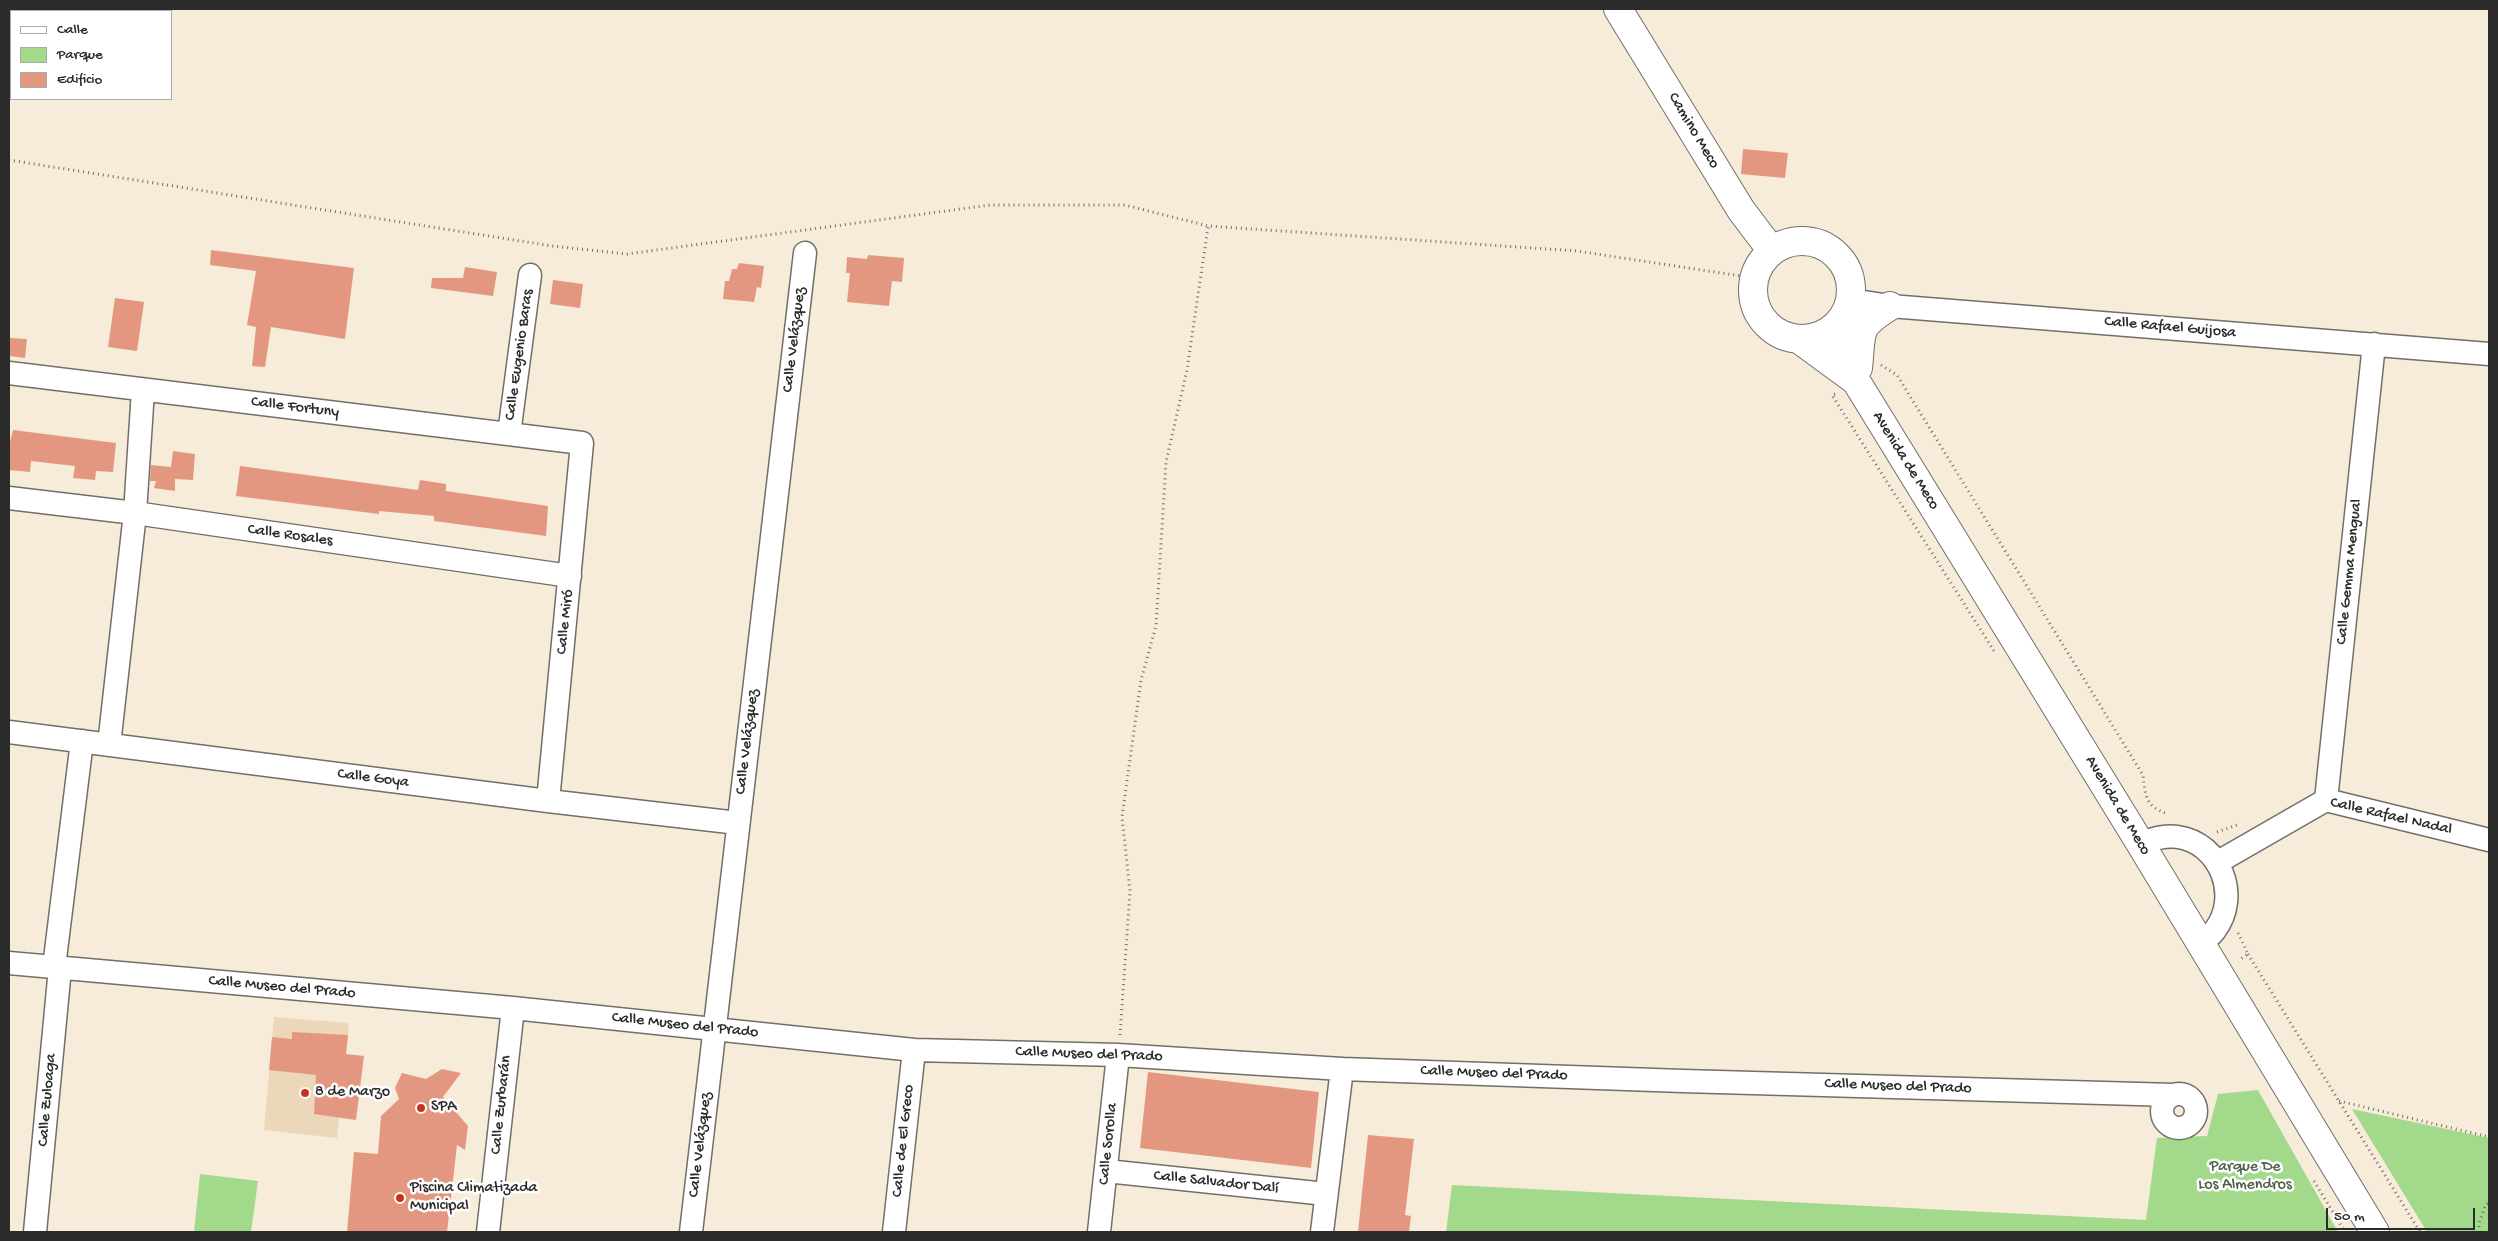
<!DOCTYPE html>
<html>
<head>
<meta charset="utf-8">
<style>
	body { margin:0 }
	#map { position:relative; width:2498px; height:1241px; overflow:hidden; background:#f6ecd9; font-family:"Gochi Hand",sans-serif }
	canvas { display:block }
	.frame { position:absolute; inset:0; border:10px solid #2b2b2b; pointer-events:none }
	.legend { position:absolute; left:10px; top:10px; width:162px; height:90px; box-sizing:border-box; background:#fff; border:1px solid #aaa; margin:0; padding:6px 9px; list-style:none; font-size:15px; color:#2b2b2b }
	.legend li { display:flex; align-items:center; gap:10px; height:25px }
	.legend b { width:25px; border:1px solid #aaa }
	.scale { position:absolute; left:2326px; top:1208px; width:149px; height:22px; box-sizing:border-box; border:2px solid #2b2b2b; border-top:0; padding-left:6px; font-size:15px; line-height:18px; white-space:nowrap; color:#2b2b2b; -webkit-text-stroke:4px #fff; paint-order:stroke }
</style>
</head>
<body>
<div id="map">
<canvas width="2498" height="1241"></canvas>
<div class="frame"></div>
<ul class="legend">
<li><b style="height:6px;background:#fff"></b>Calle</li>
<li><b style="height:14px;background:#a2d98a"></b>Parque</li>
<li><b style="height:14px;background:#e49780"></b>Edificio</li>
</ul>
<div class="scale">50 m</div>
</div>
<script>
const ctx = document.querySelector('canvas').getContext('2d');
ctx.lineJoin = 'round';
function fill(path, color) { ctx.fillStyle = color; ctx.fill(path, 'evenodd'); }
function trace(path, color, width, dash) { ctx.strokeStyle = color; ctx.lineWidth = width; ctx.lineCap = dash ? 'butt' : 'round'; ctx.setLineDash(dash || []); ctx.stroke(path); }
function write(font, color, halo, rows, align = 'center') {
  ctx.font = font + ' "Gochi Hand",sans-serif'; ctx.lineWidth = 5; ctx.setLineDash([]); ctx.textBaseline = 'middle'; ctx.strokeStyle = halo; ctx.fillStyle = color; for (const [text, x, y, turn = 0] of rows) {
    ctx.save(); ctx.translate(x, y); ctx.rotate((+turn || 0) * Math.PI / 180); ctx.textAlign = isNaN(turn) ? turn : align; if (halo) ctx.strokeText(text, 0, 0); ctx.fillText(text, 0, 0); ctx.restore();
  }
}
fill(new Path2D(`
	M 274,1017 L 349,1023 L 337,1138 L 264,1130 Z`), '#edd7bb');
fill(new Path2D(`
	M 2258,1090 L 2338,1232 L 1446,1232 L 1452,1185 L 2146,1220 L 2157,1138 L 2207,1136 L 2218,1094 Z
	M 2352,1109 L 2489,1138 L 2489,1232 L 2427,1232 Z
	M 200,1174 L 258,1181 L 251,1232 L 194,1232 Z`), '#a2d98a');
fill(new Path2D(`
	M 1743,149 L 1788,153 L 1785,178 L 1741,174 Z
	M 211,250 L 354,268 L 345,339 L 271,327 L 265,367 L 252,366 L 256,327 L 247,325 L 256,271 L 210,265 Z
	M 868,255 L 904,258 L 902,282 L 892,281 L 889,306 L 847,302 L 850,273 L 846,273 L 847,257 L 867,259 Z
	M 739,263 L 764,266 L 761,288 L 757,287 L 754,302 L 723,299 L 725,281 L 729,281 L 732,269 L 737,269 Z
	M 465,267 L 497,272 L 493,296 L 431,288 L 432,278 L 463,278 Z
	M 553,280 L 583,284 L 580,308 L 550,304 Z
	M 115,298 L 144,302 L 137,351 L 108,347 Z
	M 10,338 L 27,339 L 25,358 L 9,356 Z
	M 13,430 L 116,443 L 113,472 L 96,471 L 95,480 L 73,478 L 75,466 L 31,461 L 30,472 L 9,470 L 9,446 Z
	M 173,451 L 195,454 L 193,480 L 175,479 L 175,491 L 154,488 L 156,481 L 150,481 L 151,465 L 171,467 Z
	M 240,466 L 418,490 L 420,480 L 446,484 L 446,491 L 548,506 L 546,536 L 434,521 L 434,516 L 379,511 L 379,514 L 236,496 Z
	M 292,1032 L 348,1035 L 346,1054 L 364,1056 L 356,1120 L 314,1114 L 316,1075 L 269,1070 L 272,1037 L 292,1039 Z
	M 442,1069 L 461,1073 L 443,1097 L 468,1126 L 465,1150 L 457,1145 L 447,1232 L 347,1232 L 354,1152 L 378,1154 L 381,1116 L 399,1099 L 395,1088 L 402,1073 L 426,1079 Z
	M 1148,1072 L 1319,1092 L 1311,1168 L 1140,1148 Z
	M 1368,1135 L 1414,1139 L 1405,1215 L 1411,1216 L 1409,1232 L 1358,1232 Z`), '#e49780');
const minor = new Path2D(`
	M 1851,300 L 1890,306 L 2489,354
	M 9,373 L 582,443 L 548,801
	M 509,434 L 530,275
	M 9,498 L 135,513 L 570,576
	M 9,732 L 548,801 L 738,823
	M 109,745 L 135,513 L 143,390
	M 2326,800 L 2374,344
	M 2140,843 C 2153,839 2165,835 2178,837 C 2220,843 2241,896 2215,930 C 2212,935 2205,939 2201,943
	M 2218,862 L 2326,800 L 2489,840
	M 9,963 L 513,1008 L 914,1050 L 1118,1055 L 1342,1069 L 1683,1081 L 2173,1095
	M 54,967 L 82,741
	M2162 1111a17 17 0 1 1 34 0a17 17 0 1 1-34 0Z
	M 1106,1171 L 1326,1194
	M 35,1232 L 60,968
	M 488,1232 L 513,1008
	M 691,1232 L 805,253
	M 894,1232 L 914,1050
	M 1099,1232 L 1118,1055
	M 1322,1232 L 1342,1069`);
const tertiary = new Path2D(`
	M 1618,9 L 1741,210 L 1772,251
	M1753 290a49 49 0 1 1 98 0a49 49 0 1 1-98 0Z
	M 1839,324 L 1856,381 L 2140,843 L 2375,1232
	M 1800,340 L 1856,381
	M 1858,368 C 1862,330 1856,327 1890,306`);
trace(minor, '#726f68', 25);
trace(tertiary, '#726f68', 30);
trace(new Path2D(`
	M 9,160 L 552,246 L 627,254 L 990,205 L 1125,205 L 1208,226 L 1577,251 L 1754,278
	M 1881,365 L 1897,375 L 2143,775 C 2146,798 2145,806 2168,814
	M 1835,394 L 1832,395 L 1994,651
	M 2217,832 L 2237,825
	M 2238,933 L 2248,954 L 2239,960
	M 2248,954 L 2420,1232
	M 1120,1035 L 1130,891 L 1122,817 L 1141,680 L 1156,626 L 1166,462 L 1187,370 L 1208,227
	M 2339,1101 L 2489,1137
	M 2314,1181 L 2345,1232
	M 2479,1232 L 2479,1223 L 2486,1204 L 2489,1203`), '#726f68', 3, [1, 4]);
trace(minor, '#fff', 22);
trace(tertiary, '#fff', 28);
for (const [x, y, r, color] of [
	[305,1093,5,"#c8321e"],
	[421,1108,5,"#c8321e"],
	[400,1198,5,"#c8321e"]
]) { const dot = new Path2D(); dot.arc(x, y, r, 0, 2 * Math.PI); ctx.fillStyle = color; ctx.fill(dot); trace(dot, '#fff', 2); }
write('16px', '#2b2b2b', '#fff', [
	["Camino Meco",1693,131,59],
	["Calle Rafael Guijosa",2170,328,5],
	["Calle Velázquez",795,340,-83],
	["Calle Eugenio Baras",520,355,-82],
	["Calle Fortuny",295,408,7],
	["Avenida de Meco",1905,461,58],
	["Calle Rosales",290,536,8],
	["Calle Gemma Mengual",2350,572,-84],
	["Calle Miró",566,622,-84],
	["Calle Velázquez",748,742,-83],
	["Calle Goya",373,779,7],
	["Avenida de Meco",2117,806,59],
	["Calle Rafael Nadal",2391,817,13],
	["Calle Museo del Prado",282,988,5],
	["Calle Museo del Prado",685,1026,6],
	["Calle Museo del Prado",1089,1055,2],
	["Calle Museo del Prado",1494,1074,2],
	["Calle Museo del Prado",1898,1087,2],
	["Calle Zuloaga",48,1100,-85],
	["Calle Zurbarán",502,1105,-84],
	["Calle de El Greco",904,1141,-84],
	["Calle Sorolla",1109,1144,-84],
	["Calle Velázquez",701,1145,-83],
	["Calle Salvador Dalí",1216,1183,6]
]);
write('16px', '#2b2b2b', '#fff', [
	["8 de Marzo",315,1093],
	["SPA",431,1108],
	["Piscina Climatizada",410,1189],
	["Municipal",410,1207]
], 'left');
write('16px', '#4f5f48', '#fff', [
	["Parque De",2245,1168],
	["Los Almendros",2245,1186]
]);
</script>
</body>
</html>
